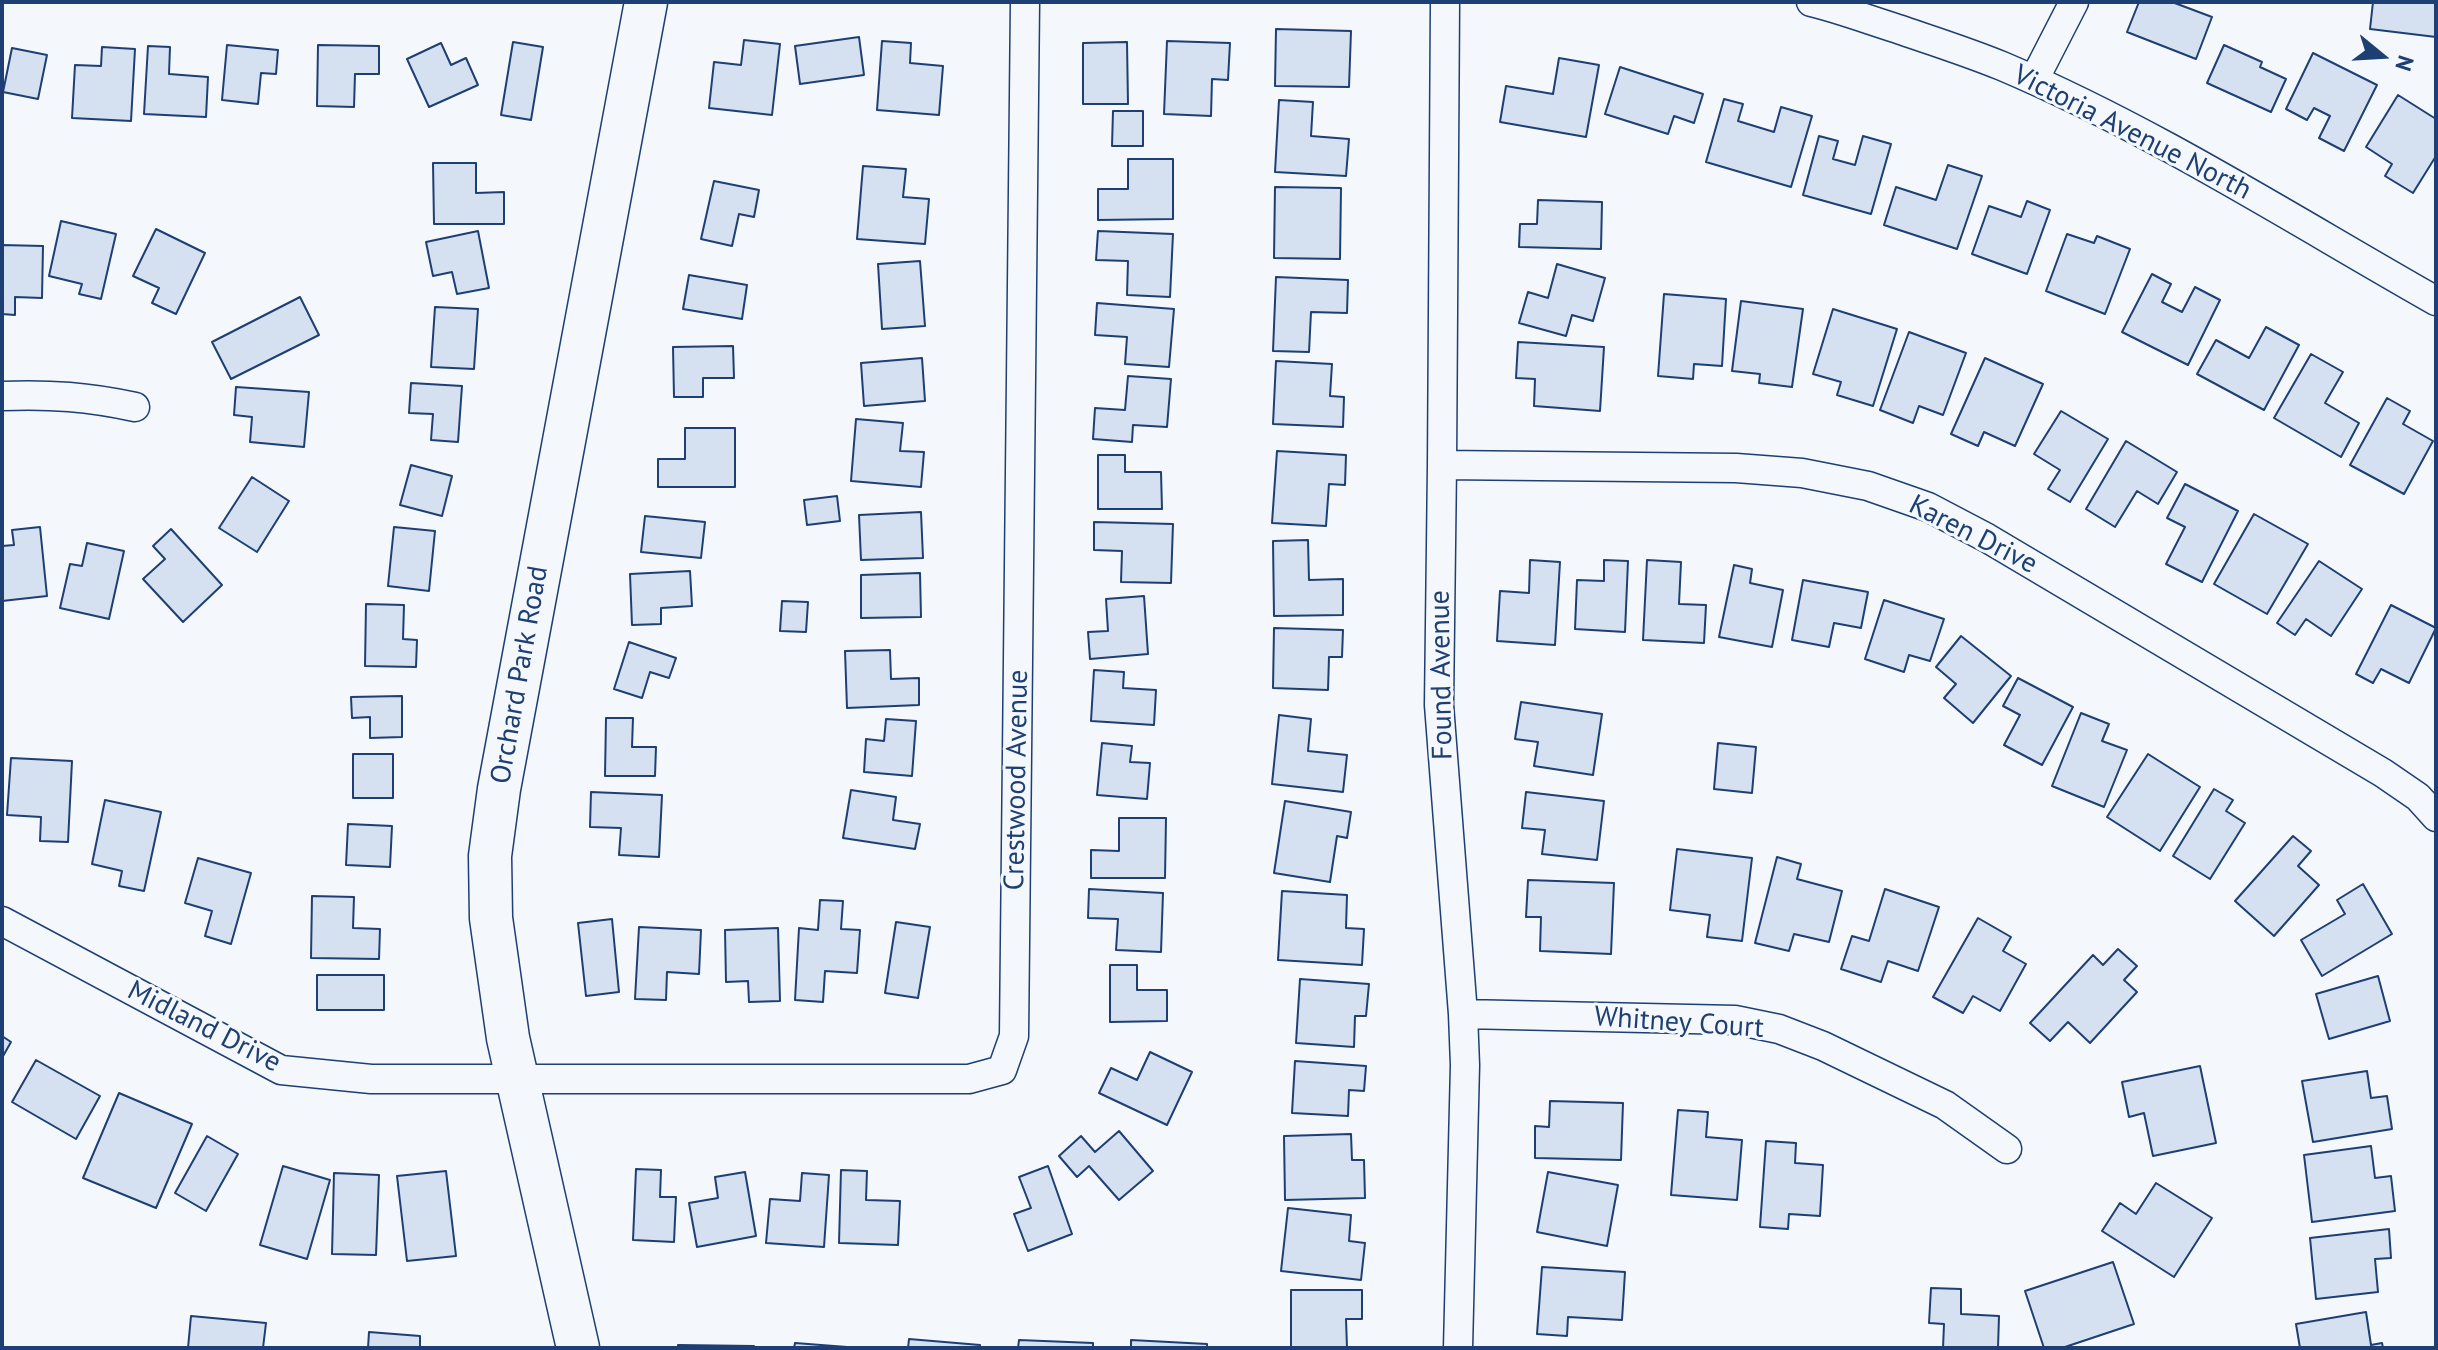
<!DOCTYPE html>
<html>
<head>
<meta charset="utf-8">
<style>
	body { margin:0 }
	#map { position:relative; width:2438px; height:1350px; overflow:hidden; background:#f4f7fb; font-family:"PT Sans",sans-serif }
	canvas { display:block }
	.frame { position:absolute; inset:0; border:4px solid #1d3f73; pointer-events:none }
	.north { position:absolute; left:2342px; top:16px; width:80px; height:80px; -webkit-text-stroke:6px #f4f7fb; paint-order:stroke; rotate:108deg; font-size:22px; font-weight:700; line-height:32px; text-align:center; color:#1d3f73 }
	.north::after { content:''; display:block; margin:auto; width:28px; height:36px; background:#1d3f73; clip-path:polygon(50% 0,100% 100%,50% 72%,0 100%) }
</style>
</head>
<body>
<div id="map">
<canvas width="2438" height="1350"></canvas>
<div class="frame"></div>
<div class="north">N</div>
</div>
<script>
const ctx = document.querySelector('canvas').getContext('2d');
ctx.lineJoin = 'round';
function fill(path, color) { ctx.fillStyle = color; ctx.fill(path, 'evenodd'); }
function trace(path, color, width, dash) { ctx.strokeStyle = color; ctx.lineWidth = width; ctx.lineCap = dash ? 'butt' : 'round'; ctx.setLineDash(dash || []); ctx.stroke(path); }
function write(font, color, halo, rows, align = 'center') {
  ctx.font = font + ' "PT Sans",sans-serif'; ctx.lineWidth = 6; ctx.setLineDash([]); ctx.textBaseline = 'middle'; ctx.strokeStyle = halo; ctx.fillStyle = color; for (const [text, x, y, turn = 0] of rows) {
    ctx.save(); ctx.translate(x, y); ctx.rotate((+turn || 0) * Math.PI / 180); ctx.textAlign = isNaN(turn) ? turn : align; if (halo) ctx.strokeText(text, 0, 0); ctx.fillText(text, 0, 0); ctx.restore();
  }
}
const building = new Path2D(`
	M 2139,2 L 2172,2 L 2212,17 L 2196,59 L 2127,32 Z
	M 2373,2 L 2436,3 L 2436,37 L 2370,29 Z
	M 1276,29 L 1351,31 L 1349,87 L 1275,86 Z
	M 859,37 L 864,75 L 800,84 L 795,46 Z
	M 744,40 L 780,44 L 772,115 L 709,108 L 714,62 L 741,65 Z
	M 882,41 L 911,43 L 910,63 L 943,66 L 939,115 L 877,110 Z
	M 1167,41 L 1230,43 L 1228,80 L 1212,79 L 1211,116 L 1164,114 Z
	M 513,42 L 543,47 L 531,120 L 501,115 Z
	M 1127,42 L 1128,104 L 1083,104 L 1083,43 Z
	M 441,43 L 451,65 L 466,58 L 478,85 L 429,107 L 407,59 Z
	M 227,45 L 278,50 L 276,74 L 261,73 L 258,104 L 222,100 Z
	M 318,45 L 379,46 L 379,74 L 355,74 L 354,107 L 317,106 Z
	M 2224,45 L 2262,62 L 2260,67 L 2286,79 L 2271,112 L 2207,83 Z
	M 148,46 L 170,47 L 169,74 L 208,77 L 206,117 L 144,114 Z
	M 102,47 L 135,49 L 131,121 L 72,118 L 75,65 L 101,66 Z
	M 12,48 L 47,55 L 38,99 L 3,92 Z
	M 2313,53 L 2377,85 L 2344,151 L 2319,138 L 2330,116 L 2314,108 L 2307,120 L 2286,109 Z
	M 1559,58 L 1599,65 L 1586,137 L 1500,122 L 1506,86 L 1553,94 Z
	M 1620,67 L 1703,94 L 1694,123 L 1674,116 L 1668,134 L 1605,114 Z
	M 2398,95 L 2436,119 L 2436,156 L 2413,193 L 2385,176 L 2392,164 L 2366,147 Z
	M 1724,99 L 1743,104 L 1738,121 L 1774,132 L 1781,107 L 1812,116 L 1791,187 L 1706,162 Z
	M 1279,100 L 1313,102 L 1311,136 L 1349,139 L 1346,176 L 1275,172 Z
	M 1113,111 L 1143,111 L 1143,146 L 1112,146 Z
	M 1819,136 L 1838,141 L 1833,159 L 1855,165 L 1863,136 L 1891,144 L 1871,214 L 1803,195 Z
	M 1128,159 L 1173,159 L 1173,219 L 1098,220 L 1098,189 L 1128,189 Z
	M 433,163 L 476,163 L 476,193 L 504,192 L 504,224 L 434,224 Z
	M 1948,165 L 1982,176 L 1957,249 L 1884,225 L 1896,187 L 1936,200 Z
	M 863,166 L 906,169 L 903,197 L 929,199 L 925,244 L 857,239 Z
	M 714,181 L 759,190 L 754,217 L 739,214 L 732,246 L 701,239 Z
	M 1275,187 L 1341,188 L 1340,259 L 1274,258 Z
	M 1538,200 L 1602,202 L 1601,249 L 1519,247 L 1520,224 L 1537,224 Z
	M 2027,201 L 2050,210 L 2027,274 L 1972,254 L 1989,206 L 2021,217 Z
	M 61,221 L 116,234 L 101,299 L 79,294 L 82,284 L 49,276 Z
	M 156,229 L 205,253 L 176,314 L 152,303 L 159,288 L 133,276 Z
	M 478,231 L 489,288 L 457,294 L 452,272 L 433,276 L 426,242 Z
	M 1098,231 L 1173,234 L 1170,297 L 1127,295 L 1128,261 L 1096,260 Z
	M 2067,234 L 2094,243 L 2097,236 L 2130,249 L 2105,314 L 2046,291 Z
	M 2,245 L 43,246 L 42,298 L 15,297 L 15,315 L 2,314 Z
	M 920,261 L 925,326 L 882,329 L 878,264 Z
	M 1557,264 L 1605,278 L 1593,321 L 1572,315 L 1566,336 L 1519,323 L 1528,292 L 1548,298 Z
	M 2152,274 L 2171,284 L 2162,302 L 2182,312 L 2195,287 L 2220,300 L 2188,365 L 2122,332 Z
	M 689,275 L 747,285 L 742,319 L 683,309 Z
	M 1276,277 L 1348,280 L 1347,313 L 1311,312 L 1309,352 L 1273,351 Z
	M 1664,294 L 1726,299 L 1722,366 L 1694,364 L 1693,379 L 1658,376 Z
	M 300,297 L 319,335 L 231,379 L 212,342 Z
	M 1741,301 L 1803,309 L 1792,387 L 1759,383 L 1760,374 L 1732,371 Z
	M 1097,303 L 1174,309 L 1169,367 L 1125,364 L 1127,337 L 1095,335 Z
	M 435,307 L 478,309 L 474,369 L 431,367 Z
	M 1833,309 L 1897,329 L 1873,406 L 1837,395 L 1841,382 L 1813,374 Z
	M 2266,327 L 2299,345 L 2264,410 L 2197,374 L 2216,340 L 2249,358 Z
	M 1909,332 L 1966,353 L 1943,415 L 1919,406 L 1913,423 L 1880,410 Z
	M 1518,342 L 1604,347 L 1600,411 L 1534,406 L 1535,379 L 1516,378 Z
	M 733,346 L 734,378 L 703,378 L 703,397 L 674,397 L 673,347 Z
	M 2311,354 L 2343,372 L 2325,403 L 2359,423 L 2341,457 L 2274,418 Z
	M 922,358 L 925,401 L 864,406 L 861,363 Z
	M 1985,358 L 2043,384 L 2015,446 L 1984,432 L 1978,446 L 1951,434 Z
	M 1276,361 L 1332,364 L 1330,396 L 1344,397 L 1343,427 L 1273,424 Z
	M 1128,376 L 1171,379 L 1167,427 L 1133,425 L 1132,442 L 1093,439 L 1095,408 L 1125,410 Z
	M 411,383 L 462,386 L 458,442 L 431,440 L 433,414 L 409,413 Z
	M 236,387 L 309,392 L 304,447 L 250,442 L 252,417 L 234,415 Z
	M 2387,398 L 2410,411 L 2403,424 L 2433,441 L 2404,494 L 2350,465 Z
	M 2061,411 L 2108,439 L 2070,502 L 2048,489 L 2060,470 L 2034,454 Z
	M 856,419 L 903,423 L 900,451 L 924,452 L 921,487 L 851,481 Z
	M 685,428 L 735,428 L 735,487 L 658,487 L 658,459 L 685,459 Z
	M 2126,441 L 2177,472 L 2158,504 L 2137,491 L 2115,527 L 2086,509 Z
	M 1277,451 L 1346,455 L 1345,485 L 1329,484 L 1326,526 L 1272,523 Z
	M 1098,455 L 1125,455 L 1125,472 L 1161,472 L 1162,509 L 1098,509 Z
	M 411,465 L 452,476 L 442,516 L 400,505 Z
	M 252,477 L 289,501 L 257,552 L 219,528 Z
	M 2185,484 L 2238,511 L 2202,582 L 2166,564 L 2185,527 L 2167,518 Z
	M 837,496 L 840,521 L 807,525 L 804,500 Z
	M 921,512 L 923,558 L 861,560 L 859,515 Z
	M 2254,514 L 2308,544 L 2267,614 L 2214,584 Z
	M 645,516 L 705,522 L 701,558 L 641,552 Z
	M 1094,522 L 1173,524 L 1171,583 L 1121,582 L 1122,551 L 1094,550 Z
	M 40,527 L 47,596 L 2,601 L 2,546 L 14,545 L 12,530 Z
	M 394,527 L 435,531 L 429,591 L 388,586 Z
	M 171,529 L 222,585 L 183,622 L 143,579 L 165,559 L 153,546 Z
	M 1308,540 L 1309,580 L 1343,579 L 1343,615 L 1274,616 L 1273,541 Z
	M 87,543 L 124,551 L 109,619 L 60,608 L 70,564 L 82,566 Z
	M 1530,560 L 1560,562 L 1555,645 L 1497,641 L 1500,591 L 1529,593 Z
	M 1604,560 L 1628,561 L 1625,632 L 1575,629 L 1577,580 L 1604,581 Z
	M 1647,560 L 1681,562 L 1679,604 L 1706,605 L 1704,643 L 1643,640 Z
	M 2319,561 L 2362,589 L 2331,636 L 2306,619 L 2295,635 L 2277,623 Z
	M 1734,565 L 1752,569 L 1750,583 L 1783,590 L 1772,647 L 1719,637 Z
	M 690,571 L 692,606 L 661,608 L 661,624 L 632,625 L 630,574 Z
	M 920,573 L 921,617 L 861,618 L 861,575 Z
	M 1803,580 L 1868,592 L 1861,628 L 1834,623 L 1829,647 L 1792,640 Z
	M 1144,596 L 1148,654 L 1090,659 L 1088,632 L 1108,631 L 1106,599 Z
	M 1884,600 L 1944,619 L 1930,661 L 1909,655 L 1904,672 L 1865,659 Z
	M 782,601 L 808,602 L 806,632 L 780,631 Z
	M 366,604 L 404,605 L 403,639 L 417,640 L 416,667 L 365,666 Z
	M 2391,605 L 2436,628 L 2409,683 L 2381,669 L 2373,683 L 2356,674 Z
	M 1274,628 L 1343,630 L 1342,657 L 1329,657 L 1328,690 L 1273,688 Z
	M 1961,636 L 2011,676 L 1973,723 L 1944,698 L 1956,684 L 1936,667 Z
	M 629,642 L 676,658 L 669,678 L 650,672 L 642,698 L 614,689 Z
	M 890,650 L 891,679 L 919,678 L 919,705 L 847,708 L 845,651 Z
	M 1094,670 L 1124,672 L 1123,688 L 1156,690 L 1154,725 L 1091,721 Z
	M 2018,678 L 2073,707 L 2042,765 L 2004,745 L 2020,715 L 2003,706 Z
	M 402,696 L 402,737 L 370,738 L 370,717 L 352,718 L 351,697 Z
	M 1521,702 L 1602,714 L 1593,775 L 1534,766 L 1538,742 L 1515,739 Z
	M 2081,713 L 2109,724 L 2102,741 L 2127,750 L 2104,807 L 2052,786 Z
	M 1279,715 L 1311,719 L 1308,751 L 1347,755 L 1343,792 L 1272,784 Z
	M 606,718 L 633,718 L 632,747 L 656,747 L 655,776 L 605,776 Z
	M 886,719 L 916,721 L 912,776 L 864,772 L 866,739 L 884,741 Z
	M 1102,743 L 1132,746 L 1130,762 L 1150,763 L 1147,799 L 1097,795 Z
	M 1718,743 L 1756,747 L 1752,793 L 1714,789 Z
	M 353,754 L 393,754 L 393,798 L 353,798 Z
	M 2148,754 L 2200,787 L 2160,851 L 2107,817 Z
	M 11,758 L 72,761 L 68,842 L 40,841 L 41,817 L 7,815 Z
	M 2214,789 L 2233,800 L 2226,811 L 2245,823 L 2210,879 L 2173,856 Z
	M 851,790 L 896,797 L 893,820 L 920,824 L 915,849 L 843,838 Z
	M 591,792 L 662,795 L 659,857 L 619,855 L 621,828 L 590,827 Z
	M 1526,792 L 1604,801 L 1597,860 L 1542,854 L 1545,830 L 1522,828 Z
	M 105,800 L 161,812 L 144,891 L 119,886 L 122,871 L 92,864 Z
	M 1285,801 L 1351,812 L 1347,838 L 1337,836 L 1330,882 L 1274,873 Z
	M 1119,818 L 1166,818 L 1165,878 L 1091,878 L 1091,850 L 1119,851 Z
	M 348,824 L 392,826 L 390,867 L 346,865 Z
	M 2293,836 L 2311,851 L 2298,866 L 2319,885 L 2274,936 L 2235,901 Z
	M 1677,849 L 1752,858 L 1742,941 L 1707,937 L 1710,915 L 1670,910 Z
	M 1777,857 L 1801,864 L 1797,879 L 1842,891 L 1829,942 L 1794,934 L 1789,951 L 1755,943 Z
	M 198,858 L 251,873 L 231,944 L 205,936 L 212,911 L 185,903 Z
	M 1528,880 L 1614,883 L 1611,954 L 1540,951 L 1541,917 L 1526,917 Z
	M 2363,884 L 2392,934 L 2322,976 L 2301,940 L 2345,914 L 2337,900 Z
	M 1089,889 L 1163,893 L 1161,952 L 1116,950 L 1118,919 L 1088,918 Z
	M 1885,889 L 1939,907 L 1918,971 L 1888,961 L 1881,982 L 1841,969 L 1852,936 L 1869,941 Z
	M 1282,891 L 1347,895 L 1346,928 L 1364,929 L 1362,965 L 1278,960 Z
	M 312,896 L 354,897 L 353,928 L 380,929 L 379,959 L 311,958 Z
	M 820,900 L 843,901 L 841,929 L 860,930 L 857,973 L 825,971 L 823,1002 L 795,1000 L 799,928 L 818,930 Z
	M 1978,918 L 2011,937 L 2003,951 L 2026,964 L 2000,1011 L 1973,996 L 1963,1013 L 1933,997 Z
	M 612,919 L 619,992 L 586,996 L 578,923 Z
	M 896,922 L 930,927 L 918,998 L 885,993 Z
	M 639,927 L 701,930 L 699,974 L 667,972 L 666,1000 L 635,999 Z
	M 778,928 L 780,1001 L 749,1002 L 748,981 L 726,982 L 725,930 Z
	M 2118,949 L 2137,966 L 2124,980 L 2137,992 L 2090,1043 L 2068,1022 L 2050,1041 L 2030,1023 L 2093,955 L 2103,965 Z
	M 1110,965 L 1137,965 L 1137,990 L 1167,990 L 1167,1021 L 1110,1022 Z
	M 317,975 L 384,975 L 384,1010 L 317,1010 Z
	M 2378,976 L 2390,1021 L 2329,1039 L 2316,994 Z
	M 1300,979 L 1369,984 L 1366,1016 L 1355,1016 L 1354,1047 L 1296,1043 Z
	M 2,1036 L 11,1042 L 2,1058 Z
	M 1150,1052 L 1192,1072 L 1167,1125 L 1099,1093 L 1111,1068 L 1137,1080 Z
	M 36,1060 L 100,1096 L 76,1139 L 12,1102 Z
	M 1295,1061 L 1366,1066 L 1364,1091 L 1349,1090 L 1348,1116 L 1292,1113 Z
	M 2200,1066 L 2216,1143 L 2153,1156 L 2144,1113 L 2129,1117 L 2122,1082 Z
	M 2367,1071 L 2371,1098 L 2387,1096 L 2392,1129 L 2313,1142 L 2302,1081 Z
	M 119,1093 L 192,1124 L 156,1208 L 83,1178 Z
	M 1550,1101 L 1623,1103 L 1621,1160 L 1535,1158 L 1535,1126 L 1549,1127 Z
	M 1678,1110 L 1708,1112 L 1706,1137 L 1742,1140 L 1737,1200 L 1671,1195 Z
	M 1119,1131 L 1153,1171 L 1119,1200 L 1089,1166 L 1077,1177 L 1059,1156 L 1081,1136 L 1095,1152 Z
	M 1351,1134 L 1352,1160 L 1364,1160 L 1365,1198 L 1285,1200 L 1284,1136 Z
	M 207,1136 L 238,1154 L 206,1211 L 175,1193 Z
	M 1766,1141 L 1796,1143 L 1795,1163 L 1823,1165 L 1820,1216 L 1789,1214 L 1788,1229 L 1760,1227 Z
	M 2371,1146 L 2375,1178 L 2391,1176 L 2395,1211 L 2312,1222 L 2304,1155 Z
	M 283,1166 L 330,1180 L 307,1259 L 260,1245 Z
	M 1048,1166 L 1072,1234 L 1028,1251 L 1014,1214 L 1031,1208 L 1019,1177 Z
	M 636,1169 L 661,1170 L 660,1197 L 676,1197 L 674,1242 L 633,1240 Z
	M 841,1170 L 867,1171 L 866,1200 L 900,1201 L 898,1245 L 839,1243 Z
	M 446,1171 L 456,1256 L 407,1261 L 397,1176 Z
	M 745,1172 L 756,1236 L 697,1247 L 689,1203 L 718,1198 L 715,1177 Z
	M 1548,1172 L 1618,1185 L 1607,1246 L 1537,1232 Z
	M 334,1173 L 379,1175 L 376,1255 L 332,1254 Z
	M 802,1173 L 829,1175 L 824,1247 L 766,1243 L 770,1199 L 800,1201 Z
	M 2156,1183 L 2212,1218 L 2174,1277 L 2102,1231 L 2120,1203 L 2136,1214 Z
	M 1288,1208 L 1351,1215 L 1349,1241 L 1365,1243 L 1361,1280 L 1281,1271 Z
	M 2389,1229 L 2391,1258 L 2375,1259 L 2378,1292 L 2316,1299 L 2310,1238 Z
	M 2113,1262 L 2134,1324 L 2062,1348 L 2044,1348 L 2025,1291 Z
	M 1542,1267 L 1625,1272 L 1622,1320 L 1568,1317 L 1567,1336 L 1537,1334 Z
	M 1931,1288 L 1961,1289 L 1961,1314 L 1999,1316 L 1998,1348 L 1943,1348 L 1944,1324 L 1929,1323 Z
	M 1291,1290 L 1362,1290 L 1362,1319 L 1346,1319 L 1347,1348 L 1291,1348 Z
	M 2366,1312 L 2371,1345 L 2382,1343 L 2383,1348 L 2300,1348 L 2296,1324 Z
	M 191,1316 L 266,1323 L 263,1348 L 188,1348 Z
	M 369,1332 L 420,1336 L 420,1348 L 368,1348 Z
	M 909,1339 L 980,1345 L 980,1348 L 908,1348 Z
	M 1019,1340 L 1093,1343 L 1093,1348 L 1018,1348 Z
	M 1131,1340 L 1207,1344 L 1207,1348 L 1131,1348 Z
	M 795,1343 L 860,1348 L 794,1348 Z
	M 678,1345 L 754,1346 L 754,1348 L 678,1348 Z`);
fill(building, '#d5e0f0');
trace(building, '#1d3f73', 2);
const street = new Path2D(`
	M 1445,2 L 1442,465 L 1439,705 L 1463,1014 L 1465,1065 L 1458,1348
	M 1811,2 C 1840,9 1869,20 1898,29 C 1933,41 1968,52 2002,66 C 2153,130 2293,220 2436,301
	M 2034,80 L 2074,2
	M 2,396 C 50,394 89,397 135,407
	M 1442,465 L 1736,468 L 1802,473 L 1868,486 L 1928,507 L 1987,538 L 2383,773 L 2418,797 L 2436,817
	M 2,921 L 281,1070 L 371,1079 L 969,1079 L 1002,1070 L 1014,1036 L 1025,2
	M 1463,1014 L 1735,1020 L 1779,1029 L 1823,1046 L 1945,1105 L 2007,1149`);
const secondary = new Path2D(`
	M 578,1348 L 508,1038 L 491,918 L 490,856 L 499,789 L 646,2`);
trace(street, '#1d3f73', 31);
trace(secondary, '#1d3f73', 45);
trace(street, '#f4f7fb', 28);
trace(secondary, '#f4f7fb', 42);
write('28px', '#1d3f73', '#f4f7fb', [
	["Victoria Avenue North",2132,133,27],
	["Karen Drive",1973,535,27],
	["Orchard Park Road",520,675,-80],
	["Found Avenue",1442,675,-91],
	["Crestwood Avenue",1017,780,-89],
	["Whitney Court",1679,1023,4],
	["Midland Drive",204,1027,27]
]);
</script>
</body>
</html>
